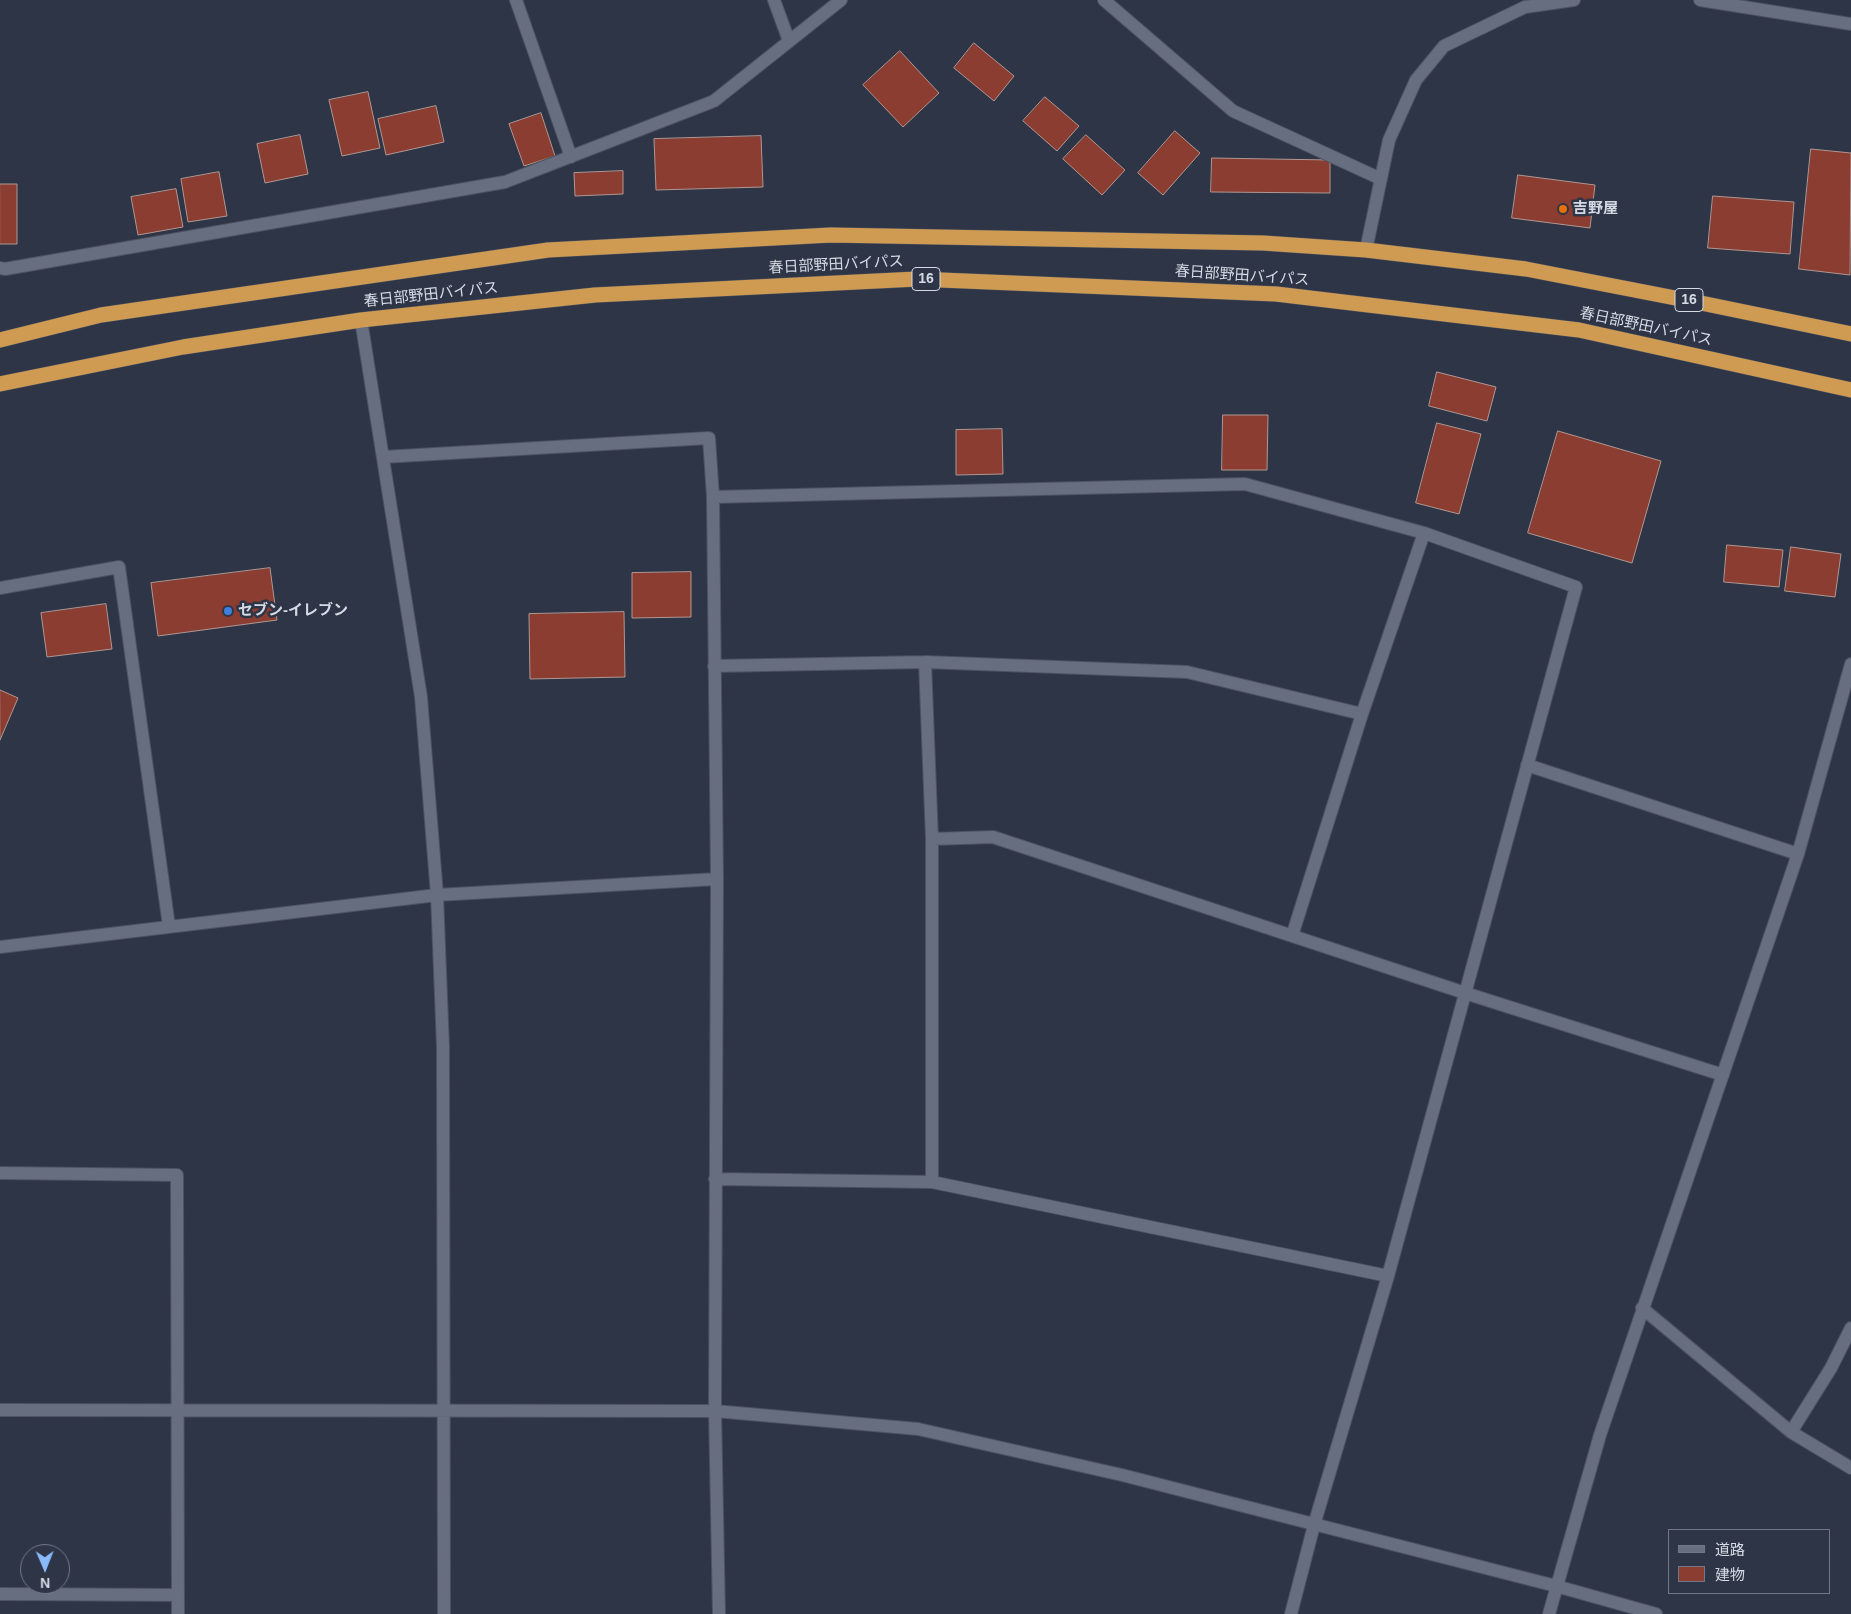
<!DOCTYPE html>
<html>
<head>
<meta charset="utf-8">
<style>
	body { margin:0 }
	#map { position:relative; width:1851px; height:1614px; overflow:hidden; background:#2e3546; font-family:Arial,"Noto Sans JP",sans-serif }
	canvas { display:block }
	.legend { position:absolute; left:1668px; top:1529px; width:162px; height:65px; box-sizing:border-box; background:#2e3546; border:1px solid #717786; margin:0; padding:6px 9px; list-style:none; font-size:15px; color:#d6dae5 }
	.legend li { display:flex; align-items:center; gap:10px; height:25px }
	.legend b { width:25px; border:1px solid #717786 }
	.north { position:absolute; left:20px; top:1544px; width:50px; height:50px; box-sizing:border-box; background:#2e3546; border:1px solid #717786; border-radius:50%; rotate:179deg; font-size:14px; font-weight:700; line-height:20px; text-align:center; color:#d6dae5 }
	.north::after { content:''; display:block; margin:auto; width:18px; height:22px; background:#89bafc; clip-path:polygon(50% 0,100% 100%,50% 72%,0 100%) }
</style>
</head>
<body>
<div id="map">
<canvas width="1851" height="1614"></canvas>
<ul class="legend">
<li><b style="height:6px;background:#666e80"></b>道路</li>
<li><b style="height:14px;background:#8b3d31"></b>建物</li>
</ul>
<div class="north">N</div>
</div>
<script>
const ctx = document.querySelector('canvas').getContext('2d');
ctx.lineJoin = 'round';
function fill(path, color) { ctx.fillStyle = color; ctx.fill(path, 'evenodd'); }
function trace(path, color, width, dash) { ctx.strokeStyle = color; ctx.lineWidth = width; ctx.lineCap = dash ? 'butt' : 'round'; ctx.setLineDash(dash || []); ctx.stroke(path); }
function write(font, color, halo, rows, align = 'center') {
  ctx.font = font + ' Arial,"Noto Sans JP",sans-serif'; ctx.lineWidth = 5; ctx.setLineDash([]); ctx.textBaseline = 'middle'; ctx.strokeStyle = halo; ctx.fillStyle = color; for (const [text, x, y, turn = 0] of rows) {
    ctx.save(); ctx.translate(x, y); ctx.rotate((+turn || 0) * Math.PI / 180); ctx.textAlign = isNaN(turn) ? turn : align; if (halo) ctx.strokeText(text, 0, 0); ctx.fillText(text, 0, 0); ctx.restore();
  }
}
const building = new Path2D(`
	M 974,43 L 1014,76 L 994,101 L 954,68 Z
	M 900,51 L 939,93 L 903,127 L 863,85 Z
	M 368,92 L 380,148 L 342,156 L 329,100 Z
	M 1045,97 L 1079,126 L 1057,151 L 1023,121 Z
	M 436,106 L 444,142 L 386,155 L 378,119 Z
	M 541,113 L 555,156 L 524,166 L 509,124 Z
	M 1175,131 L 1200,153 L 1163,195 L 1138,173 Z
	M 300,135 L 308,174 L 265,183 L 257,144 Z
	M 1086,135 L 1125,170 L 1102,195 L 1063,159 Z
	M 761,136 L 763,187 L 656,190 L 654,139 Z
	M 1811,149 L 1851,153 L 1850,275 L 1799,269 Z
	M 1212,158 L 1330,160 L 1330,193 L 1211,192 Z
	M 623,171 L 623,194 L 575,196 L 574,173 Z
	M 219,172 L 227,216 L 188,222 L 181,179 Z
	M 1518,175 L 1595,185 L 1590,228 L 1512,218 Z
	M 0,184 L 17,184 L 17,244 L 0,244 Z
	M 176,189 L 183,227 L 138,235 L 131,197 Z
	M 1713,196 L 1794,202 L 1790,254 L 1708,248 Z
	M 1437,372 L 1496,387 L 1487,421 L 1429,406 Z
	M 1223,415 L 1268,415 L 1267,470 L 1222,470 Z
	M 1437,423 L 1481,434 L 1459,514 L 1416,503 Z
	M 1002,429 L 1003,474 L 956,475 L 956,430 Z
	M 1558,431 L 1661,461 L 1632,563 L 1528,533 Z
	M 1727,545 L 1783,550 L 1779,587 L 1724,582 Z
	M 1791,547 L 1841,554 L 1835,597 L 1785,591 Z
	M 270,568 L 277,620 L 158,636 L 151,583 Z
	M 691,572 L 691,617 L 632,618 L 632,573 Z
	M 106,604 L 112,649 L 47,657 L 41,613 Z
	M 624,612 L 625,677 L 530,679 L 529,614 Z
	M 0,690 L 18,698 L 0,740 Z`);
fill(building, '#8b3d31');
trace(building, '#b09792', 1);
const minor = new Path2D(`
	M 516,0 L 571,157
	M 774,0 L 789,41
	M 1104,0 L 1233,111 L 1381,179
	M 1700,0 L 1851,24
	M 1366,250 L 1389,140 L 1416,80 L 1444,46 L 1525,7 L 1574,0
	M 0,268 L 5,269 L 505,182 L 714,101 L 841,0
	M 361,320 L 421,697 L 437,895 L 443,1047 L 444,1614
	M 383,457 L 709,438 L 713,497
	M 0,588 L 119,567 L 169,926
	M 925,662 L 932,839 L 932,1182
	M 714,666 L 925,662 L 1187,672 L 1362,714
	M 1527,765 L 1798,854
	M 932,839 L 993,837 L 1465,993 L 1723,1075
	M 1292,936 L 1362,714 L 1424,533
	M 0,947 L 437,895 L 717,879
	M 0,1173 L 177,1175 L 178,1614
	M 715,1179 L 932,1182 L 1388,1276
	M 1642,1308 L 1791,1432 L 1851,1468
	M 0,1410 L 715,1411 L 918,1429 L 1122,1475 L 1556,1586 L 1656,1614
	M 1791,1432 L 1831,1368 L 1851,1328
	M 0,1594 L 178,1595
	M 719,1614 L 715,1411 L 717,879 L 713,497 L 1245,484 L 1424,533 L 1576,587 L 1388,1276 L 1314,1525 L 1291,1614
	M 1549,1614 L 1600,1435 L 1798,854 L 1851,664`);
const highway = new Path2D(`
	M 0,340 L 101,315 L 548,250 L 831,235 L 1263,243 L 1366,250 L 1526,269 L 1701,303 L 1851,334
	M 0,384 L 183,347 L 361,320 L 595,295 L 917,279 L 1276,294 L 1579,330 L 1851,390`);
trace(minor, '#4c5260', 14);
trace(highway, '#4c5260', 16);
trace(minor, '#666e80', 12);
trace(highway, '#cf9b52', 15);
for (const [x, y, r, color] of [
	[1563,209,5,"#e8710a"],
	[228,611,5,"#3f7fe0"]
]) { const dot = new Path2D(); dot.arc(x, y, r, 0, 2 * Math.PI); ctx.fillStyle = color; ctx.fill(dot); trace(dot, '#2e3546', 2); }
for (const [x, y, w] of [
	[926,279,28],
	[1689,300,28]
]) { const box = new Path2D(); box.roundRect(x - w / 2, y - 11.5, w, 23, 4); ctx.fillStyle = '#2e3546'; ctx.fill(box); trace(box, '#d6dae5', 1); }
write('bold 14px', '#d6dae5', null, [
	["16",926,279],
	["16",1689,300]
]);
write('bold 15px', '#d6dae5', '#2e3546', [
	["吉野屋",1573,209],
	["セブン-イレブン",238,611]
], 'left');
write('15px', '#d6dae5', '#2e3546', [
	["春日部野田バイパス",836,265,-3],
	["春日部野田バイパス",1242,276,4],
	["春日部野田バイパス",431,295,-6],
	["春日部野田バイパス",1646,327,12]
]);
</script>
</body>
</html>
